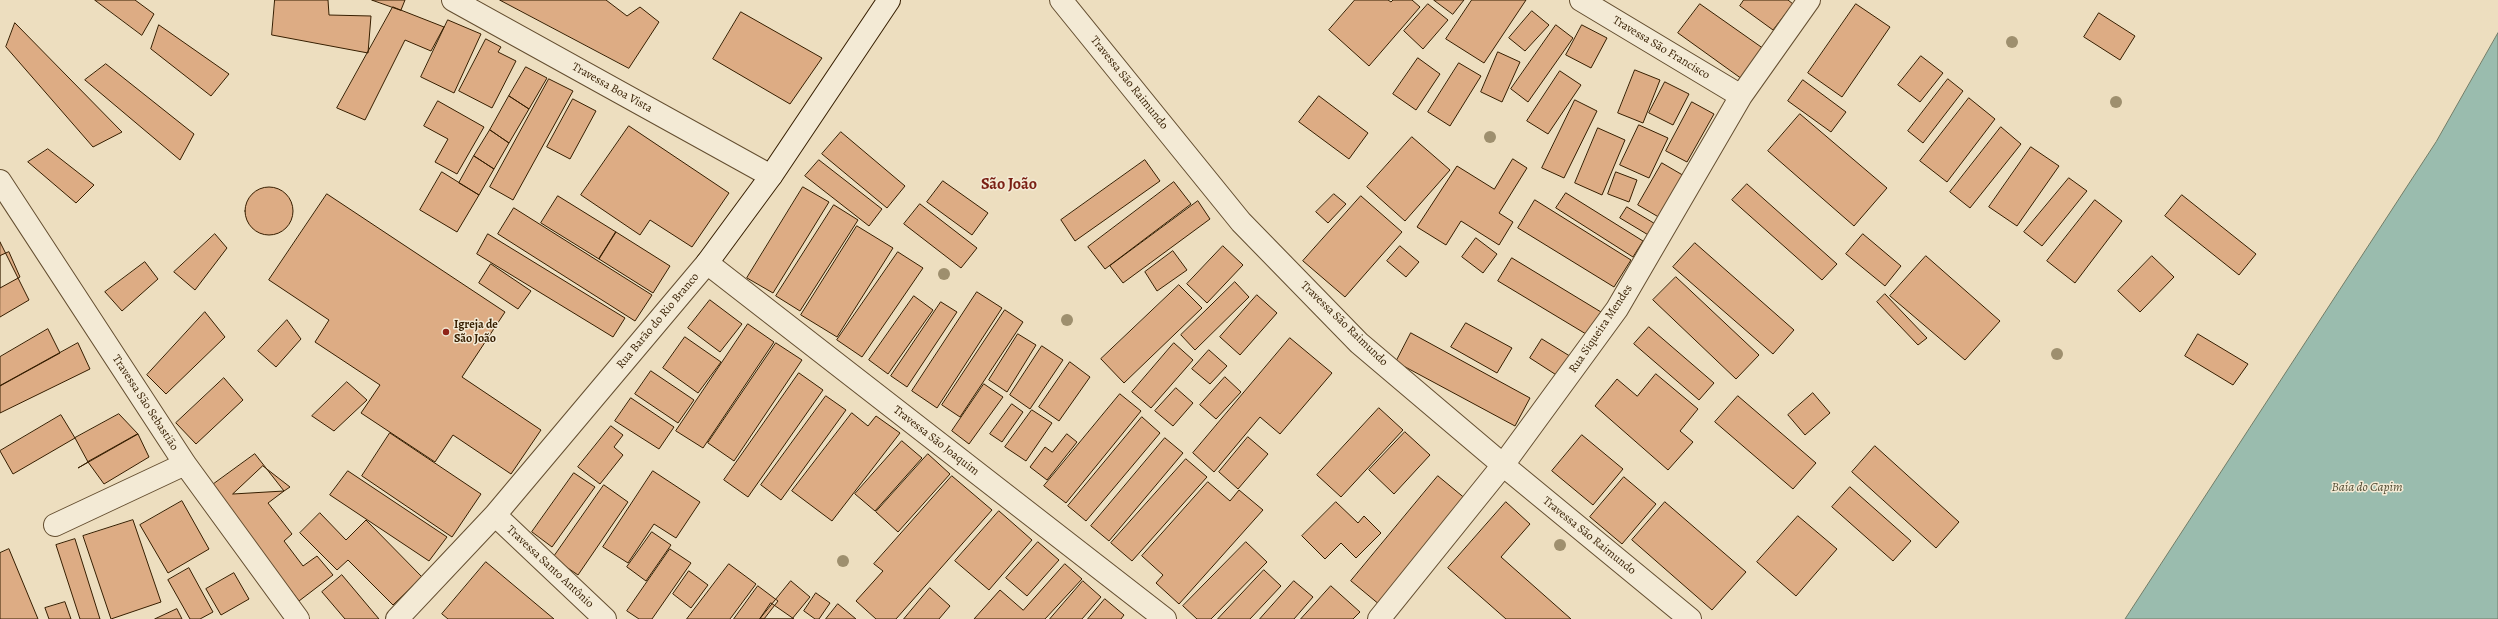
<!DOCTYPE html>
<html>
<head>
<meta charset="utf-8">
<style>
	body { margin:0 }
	canvas { display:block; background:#eddebf }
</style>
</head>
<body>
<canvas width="2498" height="619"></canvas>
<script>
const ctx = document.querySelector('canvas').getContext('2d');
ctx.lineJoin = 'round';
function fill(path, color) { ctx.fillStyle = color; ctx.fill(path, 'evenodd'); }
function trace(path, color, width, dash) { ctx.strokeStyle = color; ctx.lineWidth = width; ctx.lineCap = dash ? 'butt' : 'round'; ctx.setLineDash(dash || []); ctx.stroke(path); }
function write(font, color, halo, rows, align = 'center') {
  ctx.font = font + ' Alegreya,serif'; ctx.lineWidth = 3; ctx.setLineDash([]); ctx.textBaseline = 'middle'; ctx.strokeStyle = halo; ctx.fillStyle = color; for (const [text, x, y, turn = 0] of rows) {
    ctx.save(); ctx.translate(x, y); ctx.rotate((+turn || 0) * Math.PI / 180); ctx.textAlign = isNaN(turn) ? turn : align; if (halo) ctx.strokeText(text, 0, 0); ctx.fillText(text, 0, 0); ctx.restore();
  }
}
const water = new Path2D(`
	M 2498,33 L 2498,619 L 2125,619 L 2436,142 Z`);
fill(water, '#9abcae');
trace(water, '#727d68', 1);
const building = new Path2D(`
	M 95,0 L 135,0 L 154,14 L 142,35 Z
	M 275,0 L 328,0 L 329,15 L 371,16 L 368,53 L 272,35 Z
	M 372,0 L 405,0 L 401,10 Z
	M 500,0 L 606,0 L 627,16 L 640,7 L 659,22 L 629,68 Z
	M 1355,0 L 1388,0 L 1391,2 L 1393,0 L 1412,0 L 1420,7 L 1369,66 L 1329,30 Z
	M 1434,0 L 1464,0 L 1453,14 Z
	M 1472,0 L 1526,0 L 1484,63 L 1446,39 Z
	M 1744,0 L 1788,0 L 1793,4 L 1773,30 L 1740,6 Z
	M 1428,4 L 1448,20 L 1423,49 L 1404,31 Z
	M 1700,4 L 1764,49 L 1742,79 L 1678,33 Z
	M 1856,4 L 1890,27 L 1842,97 L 1808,73 Z
	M 393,7 L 444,27 L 431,51 L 405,40 L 365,120 L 337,108 Z
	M 1532,11 L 1549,25 L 1525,51 L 1509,38 Z
	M 741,12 L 822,58 L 790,104 L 713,59 Z
	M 2099,13 L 2135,36 L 2120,60 L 2084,37 Z
	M 448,20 L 481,34 L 454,93 L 421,77 Z
	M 15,23 L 122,132 L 93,147 L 6,47 Z
	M 159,25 L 229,74 L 211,96 L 151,49 Z
	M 1556,25 L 1573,38 L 1528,102 L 1511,89 Z
	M 1582,25 L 1607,38 L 1591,68 L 1566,55 Z
	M 486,39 L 501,47 L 498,52 L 516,61 L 492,108 L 459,91 Z
	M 1498,52 L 1520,62 L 1502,102 L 1481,92 Z
	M 1921,56 L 1943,73 L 1920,102 L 1898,85 Z
	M 1418,58 L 1440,74 L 1416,110 L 1393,94 Z
	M 1459,63 L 1481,76 L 1450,126 L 1428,112 Z
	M 106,64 L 194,134 L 180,160 L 85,80 Z
	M 526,67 L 547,78 L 529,109 L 509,96 Z
	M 1635,70 L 1660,80 L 1643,123 L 1618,113 Z
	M 1560,71 L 1581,85 L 1548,134 L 1527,121 Z
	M 549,79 L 573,91 L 513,200 L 490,187 Z
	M 1948,79 L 1963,91 L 1923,143 L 1908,131 Z
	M 1803,80 L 1846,112 L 1831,132 L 1788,101 Z
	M 1665,82 L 1689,94 L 1673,125 L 1649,113 Z
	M 509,96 L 529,109 L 509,143 L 490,130 Z
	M 1319,96 L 1368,133 L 1349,159 L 1299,122 Z
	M 1969,98 L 1995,119 L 1947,182 L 1920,161 Z
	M 573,99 L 596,111 L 570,159 L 547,147 Z
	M 1575,100 L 1597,111 L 1564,178 L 1542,168 Z
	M 438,101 L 484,127 L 457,174 L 435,162 L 448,139 L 424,126 Z
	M 1692,102 L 1714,114 L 1687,162 L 1666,151 Z
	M 1800,114 L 1887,188 L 1854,226 L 1768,151 Z
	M 1639,125 L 1668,138 L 1649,178 L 1620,165 Z
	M 629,126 L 729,193 L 692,247 L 650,220 L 640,235 L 581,195 Z
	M 2001,127 L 2021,144 L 1970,208 L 1950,192 Z
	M 1598,128 L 1625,140 L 1602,195 L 1575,183 Z
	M 490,130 L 509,143 L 494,169 L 474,156 Z
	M 841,132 L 905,186 L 887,208 L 822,154 Z
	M 1412,137 L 1450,170 L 1405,221 L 1367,187 Z
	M 2031,147 L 2059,166 L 2017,226 L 1989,207 Z
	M 48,149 L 94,185 L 76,203 L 28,162 Z
	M 474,156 L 494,169 L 479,195 L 459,183 Z
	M 1513,159 L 1527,168 L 1499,213 L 1513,222 L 1499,245 L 1461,221 L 1446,245 L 1417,227 L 1457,166 L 1494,189 Z
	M 819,160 L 882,209 L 869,226 L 805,176 Z
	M 1145,160 L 1160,181 L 1075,241 L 1061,220 Z
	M 1662,163 L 1686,177 L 1662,219 L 1638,205 Z
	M 442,172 L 479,195 L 457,232 L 420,210 Z
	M 1616,172 L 1637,180 L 1629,202 L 1608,194 Z
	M 2069,178 L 2087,191 L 2042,246 L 2024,232 Z
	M 943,181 L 988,213 L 972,235 L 927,202 Z
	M 1174,182 L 1191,204 L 1105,269 L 1088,247 Z
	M 1747,184 L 1837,264 L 1822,280 L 1732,200 Z
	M245 211a24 24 0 1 1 48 0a24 24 0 1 1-48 0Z
	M 803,187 L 829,202 L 773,293 L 747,278 Z
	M 1566,193 L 1643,241 L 1633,257 L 1556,208 Z
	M 327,194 L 505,312 L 462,377 L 541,430 L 511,474 L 453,435 L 435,462 L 361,413 L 380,385 L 315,342 L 329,320 L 269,280 Z
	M 1334,194 L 1346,204 L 1328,223 L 1316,212 Z
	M 2182,195 L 2256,254 L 2239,275 L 2165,216 Z
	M 558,196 L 616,232 L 599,259 L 541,223 Z
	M 1361,196 L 1402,232 L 1345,297 L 1303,261 Z
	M 1535,200 L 1631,260 L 1614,287 L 1518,228 Z
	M 2095,200 L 2122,221 L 2075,283 L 2047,261 Z
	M 1198,201 L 1210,219 L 1123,283 L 1110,266 Z
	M 920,204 L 977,248 L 961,268 L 904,224 Z
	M 834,205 L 858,220 L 800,311 L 776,296 Z
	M 1627,207 L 1657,225 L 1650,236 L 1620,218 Z
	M 514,208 L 652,295 L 635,321 L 498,234 Z
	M 857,226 L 893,248 L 837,337 L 801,315 Z
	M 616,232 L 670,266 L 653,293 L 599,259 Z
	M 215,234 L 227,248 L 195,290 L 174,272 Z
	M 488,234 L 625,318 L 613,337 L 477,254 Z
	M 1863,234 L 1901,266 L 1885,286 L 1846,254 Z
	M 1476,238 L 1497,254 L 1483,273 L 1462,257 Z
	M 0,242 L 29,300 L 0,317 Z
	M 1695,243 L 1794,330 L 1773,354 L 1673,267 Z
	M 1223,246 L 1243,265 L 1207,303 L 1187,284 Z
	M 1400,246 L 1419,262 L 1406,277 L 1387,261 Z
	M 1173,251 L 1187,270 L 1157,291 L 1145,272 Z
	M 9,252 L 20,277 L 0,288 L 0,256 Z
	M 898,252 L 923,268 L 862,357 L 837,340 Z
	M 1926,256 L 2000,321 L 1965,360 L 1890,296 Z
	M 2152,256 L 2174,277 L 2140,312 L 2118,291 Z
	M 1512,258 L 1601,312 L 1586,334 L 1498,281 Z
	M 145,262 L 158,279 L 122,311 L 105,292 Z
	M 491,264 L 531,291 L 518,309 L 479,283 Z
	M 1676,277 L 1759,355 L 1736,379 L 1653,300 Z
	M 1235,282 L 1249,297 L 1195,350 L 1181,335 Z
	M 1179,285 L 1202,308 L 1124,383 L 1101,359 Z
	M 977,292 L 1002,308 L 937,408 L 912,391 Z
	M 1885,294 L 1927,338 L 1918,345 L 1877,302 Z
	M 1257,295 L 1277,313 L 1240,355 L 1220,337 Z
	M 914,296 L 933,310 L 888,374 L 869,360 Z
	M 710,300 L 742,324 L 720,352 L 688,328 Z
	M 941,302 L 957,312 L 907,387 L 891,376 Z
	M 1005,310 L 1023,322 L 960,417 L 942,405 Z
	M 205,312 L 225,337 L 166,394 L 147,375 Z
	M 287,320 L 301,339 L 276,367 L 258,351 Z
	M 1466,323 L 1512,348 L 1497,373 L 1451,347 Z
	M 748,324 L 774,342 L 703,448 L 676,431 Z
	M 1649,327 L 1714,383 L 1699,400 L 1634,344 Z
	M 48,329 L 60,353 L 0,386 L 0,357 Z
	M 1411,333 L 1530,398 L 1515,426 L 1396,362 Z
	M 1018,334 L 1036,345 L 1007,392 L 989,380 Z
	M 2198,334 L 2248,364 L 2233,385 L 2185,356 Z
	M 685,337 L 721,362 L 698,393 L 663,368 Z
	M 1290,338 L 1332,373 L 1280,434 L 1260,417 L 1214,472 L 1193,453 Z
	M 1542,339 L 1573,358 L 1561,378 L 1530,358 Z
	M 78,343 L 90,369 L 0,413 L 0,386 Z
	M 776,343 L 802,360 L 734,461 L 708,443 Z
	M 1174,343 L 1193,360 L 1151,408 L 1132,392 Z
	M 1042,346 L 1063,360 L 1030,409 L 1010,395 Z
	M 1209,350 L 1227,366 L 1210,384 L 1192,369 Z
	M 1070,362 L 1090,377 L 1059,421 L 1039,407 Z
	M 651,371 L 694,400 L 678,423 L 635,394 Z
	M 799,373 L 823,390 L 748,497 L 724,480 Z
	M 1656,374 L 1698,409 L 1680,431 L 1693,442 L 1668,470 L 1595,406 L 1617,379 L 1637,396 Z
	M 1225,377 L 1241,392 L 1216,419 L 1200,405 Z
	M 224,378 L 243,400 L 196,444 L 176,423 Z
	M 347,382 L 367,400 L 334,431 L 312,416 Z
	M 984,384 L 1003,397 L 969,444 L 952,431 Z
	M 1176,388 L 1193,403 L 1173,426 L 1155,411 Z
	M 1813,393 L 1830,413 L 1805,435 L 1788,415 Z
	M 1120,394 L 1141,411 L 1066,503 L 1044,486 Z
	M 826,396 L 846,410 L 781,500 L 761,485 Z
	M 1738,396 L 1816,463 L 1793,489 L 1715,422 Z
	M 631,398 L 674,427 L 659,449 L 615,421 Z
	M 1012,404 L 1023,412 L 1002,442 L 990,434 Z
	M 1379,408 L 1403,430 L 1341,497 L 1317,475 Z
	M 1032,410 L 1052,423 L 1026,461 L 1005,447 Z
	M 852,413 L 868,426 L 876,416 L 900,433 L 832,521 L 792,491 Z
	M 119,414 L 138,434 L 78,468 L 88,462 L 75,438 Z
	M 61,415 L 75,438 L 13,474 L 0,451 Z
	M 1142,417 L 1160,433 L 1086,521 L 1068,506 Z
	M 611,426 L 623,435 L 614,447 L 623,455 L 600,484 L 578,467 Z
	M 1405,432 L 1430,455 L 1394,494 L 1369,470 Z
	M 390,433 L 481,494 L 452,537 L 362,476 Z
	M 138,434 L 149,457 L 104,484 L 88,462 Z
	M 1067,434 L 1077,442 L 1047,480 L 1030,467 L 1045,447 L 1052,452 Z
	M 1582,435 L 1623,469 L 1593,505 L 1552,471 Z
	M 1248,437 L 1268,454 L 1238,489 L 1219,472 Z
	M 1165,438 L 1183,453 L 1109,541 L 1091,526 Z
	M 902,441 L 922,458 L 875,511 L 855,494 Z
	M 1875,446 L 1959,522 L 1936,548 L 1852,472 Z
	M 255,454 L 284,491 L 268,503 L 292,534 L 284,541 L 303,566 L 317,556 L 333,575 L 299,601 L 211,486 Z
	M 928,454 L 950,474 L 898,532 L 876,512 Z
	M 1186,459 L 1207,477 L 1132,561 L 1111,543 Z
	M 263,466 L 290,487 L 284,491 L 233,494 Z
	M 348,471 L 447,537 L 429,561 L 330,495 Z
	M 653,471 L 700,502 L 676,538 L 654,524 L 628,563 L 603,547 Z
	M 574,473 L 595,487 L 552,547 L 532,532 Z
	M 952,476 L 992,510 L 896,619 L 876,619 L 856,601 L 883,571 L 874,564 Z
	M 1438,476 L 1467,500 L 1380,605 L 1351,581 Z
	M 1624,477 L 1656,504 L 1622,544 L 1590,517 Z
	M 1208,482 L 1230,501 L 1239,490 L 1263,510 L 1179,604 L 1156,583 L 1163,575 L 1142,556 Z
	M 604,485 L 628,502 L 578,575 L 553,558 Z
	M 1850,487 L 1911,541 L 1893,561 L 1832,507 Z
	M 182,501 L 209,549 L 168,573 L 140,525 Z
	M 1336,502 L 1358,523 L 1364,516 L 1381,533 L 1356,558 L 1341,543 L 1325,559 L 1302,536 Z
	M 1506,502 L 1530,524 L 1501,557 L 1571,619 L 1506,619 L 1448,568 Z
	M 1665,502 L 1746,572 L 1712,610 L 1632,540 Z
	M 999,511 L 1032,540 L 989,590 L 955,561 Z
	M 320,513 L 346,540 L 366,520 L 422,577 L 393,605 L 348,560 L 337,570 L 300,533 Z
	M 1798,516 L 1837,549 L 1796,596 L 1757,562 Z
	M 133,520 L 161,602 L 111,619 L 83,536 Z
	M 652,532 L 671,545 L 646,581 L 627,567 Z
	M 75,539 L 100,619 L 80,619 L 56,545 Z
	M 1038,542 L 1059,560 L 1027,596 L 1006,578 Z
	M 1246,542 L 1267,562 L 1211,619 L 1197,619 L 1183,606 Z
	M 9,549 L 38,619 L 0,619 L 0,553 Z
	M 670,549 L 691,563 L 652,619 L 639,619 L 627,611 Z
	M 486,562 L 554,619 L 448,619 L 442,614 Z
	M 729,564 L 756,584 L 730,619 L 687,619 Z
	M 1065,564 L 1082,579 L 1045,619 L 974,619 L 1000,590 L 1023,610 Z
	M 189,568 L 213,612 L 200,619 L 190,619 L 168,580 Z
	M 1264,570 L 1281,586 L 1250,619 L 1218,619 Z
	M 689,571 L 708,585 L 691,608 L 673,594 Z
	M 234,573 L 249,599 L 221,615 L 206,589 Z
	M 342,575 L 379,619 L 345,619 L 322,592 Z
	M 791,581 L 810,597 L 792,619 L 760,619 Z
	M 1083,581 L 1101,597 L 1082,619 L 1050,619 Z
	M 1294,581 L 1313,597 L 1294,619 L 1260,619 Z
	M 758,586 L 778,601 L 764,619 L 734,619 Z
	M 1331,586 L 1360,612 L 1353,619 L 1301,619 Z
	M 930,588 L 950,606 L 939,619 L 904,619 Z
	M 816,593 L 830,603 L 819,619 L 815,619 L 804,611 Z
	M 1105,599 L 1124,615 L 1121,619 L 1088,619 Z
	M 65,602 L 71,619 L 49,619 L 45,608 Z
	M 771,603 L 794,619 L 760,619 Z
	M 838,604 L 856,619 L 826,619 Z
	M 177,609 L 182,619 L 155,619 Z`);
fill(building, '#ddac84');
trace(building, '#361e00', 1);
const street = new Path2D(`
	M 453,0 L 771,176
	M 1061,0 L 1241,222 L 1359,343 L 1503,465 L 1690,619
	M 1581,0 L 1741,96
	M 0,181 L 185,464 L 298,619
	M 495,515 L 605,619
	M 55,525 L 185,464
	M 397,619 L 495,515 L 707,263 L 1165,619
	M 1379,619 L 1503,465 L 1617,309 L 1741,96 L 1809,0`);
const secondary = new Path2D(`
	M 707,263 L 771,176 L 889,0`);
trace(street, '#644e30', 24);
trace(secondary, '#361e00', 24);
trace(street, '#f3ead5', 22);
trace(secondary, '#f3ead5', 22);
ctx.fillStyle = '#9e8f6e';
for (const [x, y] of [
	[2012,42],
	[2116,102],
	[1490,137],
	[944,274],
	[1067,320],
	[2057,354],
	[1560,545],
	[843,561]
]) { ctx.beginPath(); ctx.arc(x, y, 6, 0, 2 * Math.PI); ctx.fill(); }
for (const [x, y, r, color] of [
	[446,332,4,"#8f2418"]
]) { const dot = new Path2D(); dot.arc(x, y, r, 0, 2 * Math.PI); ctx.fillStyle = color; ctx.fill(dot); trace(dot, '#f3ead5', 1.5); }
write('12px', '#361e00', '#f3ead5', [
	["Travessa São Francisco",1661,48,31],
	["Travessa São Raimundo",1129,83,51],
	["Travessa Boa Vista",612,88,29],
	["Rua Barão do Rio Branco",658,321,-50],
	["Travessa São Raimundo",1344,324,44],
	["Rua Siqueira Mendes",1601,329,-56],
	["Travessa São Sebastião",145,403,57],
	["Travessa São Joaquim",936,441,38],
	["Travessa São Raimundo",1589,536,39],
	["Travessa Santo Antônio",550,567,43]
]);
write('bold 12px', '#361e00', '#f3ead5', [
	["Igreja de",454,325],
	["São João",454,339]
], 'left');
write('italic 13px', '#544d34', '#f3ead5', [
	["Baía do Capim",2367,488]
]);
write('bold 16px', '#7a1f14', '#f3ead5', [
	["São João",1009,185]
]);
</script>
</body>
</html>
